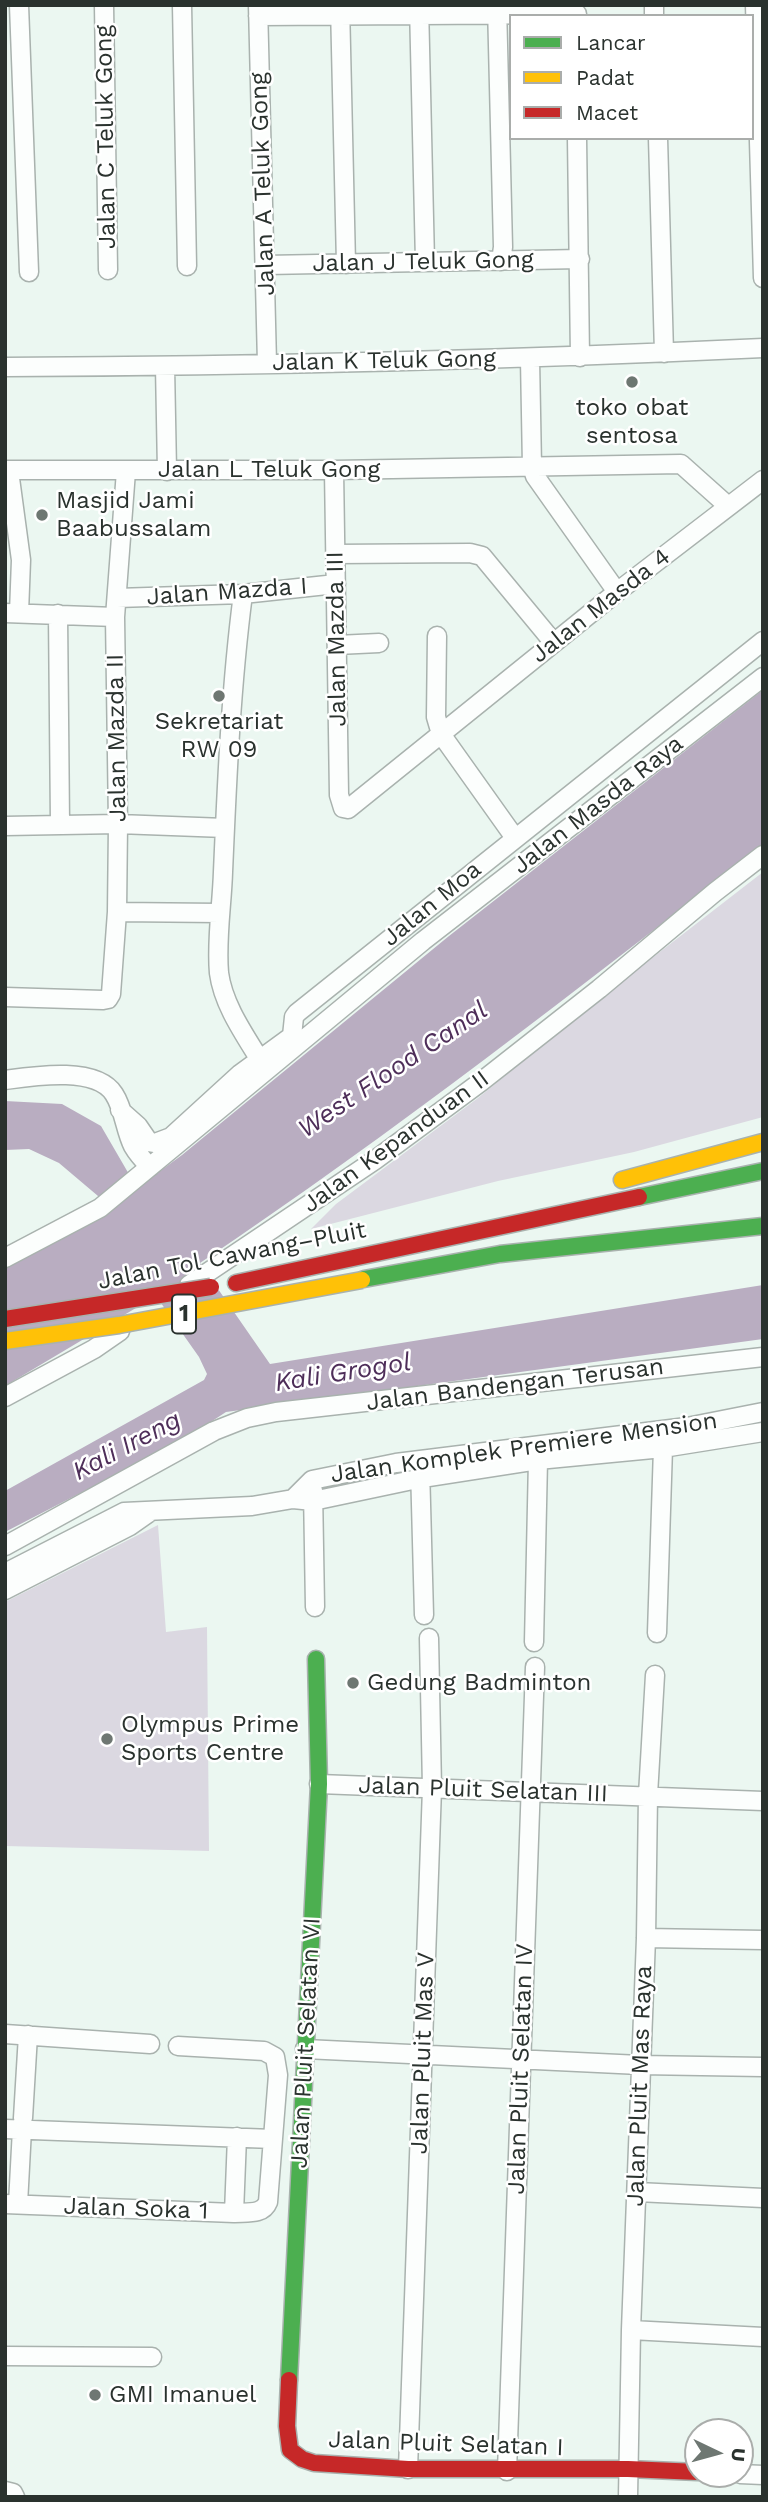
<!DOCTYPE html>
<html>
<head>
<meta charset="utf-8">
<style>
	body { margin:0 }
	#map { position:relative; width:768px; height:2502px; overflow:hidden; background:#ebf7f1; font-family:"Work Sans",sans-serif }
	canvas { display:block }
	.frame { position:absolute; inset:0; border:7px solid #2a322e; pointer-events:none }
	.legend { position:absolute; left:509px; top:14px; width:245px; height:126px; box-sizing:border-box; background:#fff; border:2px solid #aaadab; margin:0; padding:9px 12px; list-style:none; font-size:21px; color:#2a322e }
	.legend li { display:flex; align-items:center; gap:14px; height:35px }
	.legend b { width:35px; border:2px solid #aaadab }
	.north { position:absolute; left:684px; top:2418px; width:70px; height:70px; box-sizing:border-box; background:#fff; border:2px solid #aaadab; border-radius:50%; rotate:95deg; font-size:19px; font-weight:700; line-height:28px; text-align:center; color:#2a322e }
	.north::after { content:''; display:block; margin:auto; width:24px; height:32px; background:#6e7772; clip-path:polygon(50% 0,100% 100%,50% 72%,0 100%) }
</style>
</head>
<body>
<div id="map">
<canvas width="768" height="2502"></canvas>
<div class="frame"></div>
<ul class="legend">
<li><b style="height:9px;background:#4caf50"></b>Lancar</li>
<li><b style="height:9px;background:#ffc107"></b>Padat</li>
<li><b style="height:9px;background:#c62828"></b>Macet</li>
</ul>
<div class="north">U</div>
</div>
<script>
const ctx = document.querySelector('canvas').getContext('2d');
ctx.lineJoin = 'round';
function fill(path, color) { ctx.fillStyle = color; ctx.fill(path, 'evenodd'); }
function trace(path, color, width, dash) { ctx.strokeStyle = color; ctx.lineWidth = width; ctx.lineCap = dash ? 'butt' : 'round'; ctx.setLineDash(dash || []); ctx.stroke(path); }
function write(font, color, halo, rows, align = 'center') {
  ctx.font = font + ' "Work Sans",sans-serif'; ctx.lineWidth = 5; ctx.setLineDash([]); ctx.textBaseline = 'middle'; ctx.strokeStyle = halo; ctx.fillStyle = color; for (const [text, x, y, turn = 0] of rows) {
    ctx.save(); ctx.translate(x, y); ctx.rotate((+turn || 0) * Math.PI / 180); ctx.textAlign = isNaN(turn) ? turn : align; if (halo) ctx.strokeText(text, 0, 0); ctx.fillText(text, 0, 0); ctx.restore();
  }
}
fill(new Path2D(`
	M 763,872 L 763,1117 L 634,1152 L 498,1181 L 311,1229 L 336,1204 L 478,1098 L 585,1010 Z
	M 158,1525 L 166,1632 L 207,1627 L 209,1851 L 5,1846 L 5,1602 Z`), '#dbd8e1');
fill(new Path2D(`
	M 763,690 L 763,845 C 578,989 394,1133 200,1263 L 270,1364 L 763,1285 L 763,1339 L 226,1412 L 183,1440 L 5,1532 L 5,1491 L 204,1380 L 207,1374 L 199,1357 L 156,1296 L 5,1386 L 5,1267 L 35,1253 L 111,1207 L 59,1163 L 29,1149 L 5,1150 L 5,1101 L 62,1104 L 101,1126 L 137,1188 L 182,1155 L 449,936 Z`), '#b9adc1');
const street = new Path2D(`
	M 19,5 L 29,272
	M 104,5 L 108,270
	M 182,5 L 187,266
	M 258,5 L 267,363
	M 340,5 L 346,264
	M 419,5 L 425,262
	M 497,5 L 503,247 L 501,261
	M 654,5 L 654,16
	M 755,5 L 763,278
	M 258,16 L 577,14
	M 577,138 L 580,357
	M 658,138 L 664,353
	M 266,265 L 580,259
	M 530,359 L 532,467 L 535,476 L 617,592
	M 165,366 L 167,471
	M 5,367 C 258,366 510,360 763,348
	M 5,470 L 334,470 L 681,464 L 728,506
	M 334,470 L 339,795 L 343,808 L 348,809 L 617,592 L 763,480
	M 9,471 L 21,560 L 19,613
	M 336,554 L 470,553 L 482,556 L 554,643
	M 243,594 C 231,686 227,780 223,872 C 222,905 216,940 219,973 C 223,1004 244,1034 260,1060
	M 117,598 L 243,594 L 336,584
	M 5,613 L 115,617
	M 58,614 L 60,824
	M 437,636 L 436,717 L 441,734 L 515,838
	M 337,645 L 379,643
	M 5,826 L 118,824 L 225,828
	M 117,912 L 220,913
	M 5,997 L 103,1000 L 108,999 L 111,994 L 117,912 L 118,824 L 115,617 L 126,471
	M 5,1080 C 34,1076 96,1066 114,1094 C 124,1109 125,1130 133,1146 C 137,1153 144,1161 150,1167
	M 120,1110 L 138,1126 L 149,1142 L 155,1143 L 171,1137 L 240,1074 L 292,1036 L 294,1017 L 297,1013 L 763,641
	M 5,1258 L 100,1208 L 423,941 L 763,677
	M 189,1285 L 375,1160 L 482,1081 L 599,989 L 715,892 L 763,855
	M 5,1397 L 94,1349 L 120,1331
	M 420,1467 L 424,1615
	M 313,1490 L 315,1607
	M 293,1499 L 312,1480 L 396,1463 L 687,1427 L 763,1412
	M 5,1546 L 214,1431 L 247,1418 L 276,1412 L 763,1357
	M 5,1573 L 124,1512 L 252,1506 L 293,1499 L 313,1501 L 422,1478 L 538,1460 L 663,1448 L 763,1432
	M 5,1590 L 130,1526 L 150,1512
	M 657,1633 L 663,1448 L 661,1437
	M 534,1642 L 538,1460 L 537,1449
	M 319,1784 L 763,1801
	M 646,1938 L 763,1940
	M 5,2034 L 150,2044
	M 305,2049 L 640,2065 L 763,2067
	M 23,2118 L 28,2035
	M 5,2129 L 273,2139
	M 637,2192 L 763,2198
	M 5,2204 L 234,2213 C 247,2212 263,2215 268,2202 L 278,2075 L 275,2057 L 264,2051 L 178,2046
	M 18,2204 L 22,2129
	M 234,2213 L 237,2137
	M 631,2330 L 763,2337
	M 5,2356 L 152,2357
	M 408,2469 L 432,1788 L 429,1638
	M 507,2471 L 535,1667
	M 740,2474 L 763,2475
	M 5,2491 L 13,2493 L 15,2497
	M 628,2497 L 631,2330 L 646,1938 L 648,1795 L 655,1675`);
const fast = new Path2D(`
	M 639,1197 L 763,1171
	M 364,1279 L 500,1254 L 763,1226
	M 289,2380 L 319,1784 L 316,1659`);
const slow = new Path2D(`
	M 622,1180 L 763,1142`);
const jam = new Path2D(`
	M 236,1283 L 639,1197
	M 289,2380 L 287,2426 L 290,2450 L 302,2459 L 314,2463 L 408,2469 L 628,2469 L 698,2472`);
trace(street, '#a9b2ae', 21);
trace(fast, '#a9b2ae', 19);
trace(slow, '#a9b2ae', 19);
trace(jam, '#a9b2ae', 19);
trace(street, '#fcfefd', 18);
trace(fast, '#4caf50', 16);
trace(slow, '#ffc107', 16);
trace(jam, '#c62828', 16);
const slowBridge = new Path2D(`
	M 5,1341 L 119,1325 L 362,1280`);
const jamBridge = new Path2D(`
	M 5,1319 L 211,1287`);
trace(slowBridge, '#a9b2ae', 19, []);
trace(jamBridge, '#a9b2ae', 19, []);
trace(slowBridge, '#ffc107', 16);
trace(jamBridge, '#c62828', 16);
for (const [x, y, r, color] of [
	[632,382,7,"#6e7772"],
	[42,515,7,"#6e7772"],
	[219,696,7,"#6e7772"],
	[353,1683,7,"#6e7772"],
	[107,1739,7,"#6e7772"],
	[95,2395,7,"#6e7772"]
]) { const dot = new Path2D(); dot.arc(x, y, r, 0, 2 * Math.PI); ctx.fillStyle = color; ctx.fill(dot); trace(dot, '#fff', 2.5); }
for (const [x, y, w] of [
	[184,1314,24]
]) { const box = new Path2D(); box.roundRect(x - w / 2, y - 19.5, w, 39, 5); ctx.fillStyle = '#fff'; ctx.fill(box); trace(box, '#2a322e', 2); }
write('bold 23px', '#2a322e', null, [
	["1",184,1314]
]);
write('24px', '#2a322e', '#fff', [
	["Jalan C Teluk Gong",106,137,-91],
	["Jalan A Teluk Gong",263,184,-92],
	["Jalan J Teluk Gong",423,262,-1],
	["Jalan K Teluk Gong",384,361,-1],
	["Jalan L Teluk Gong",269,470],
	["Jalan Mazda I",227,592,-4],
	["Jalan Masda 4",601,606,-38],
	["Jalan Mazda III",337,639,-91],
	["Jalan Mazda II",117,738,-91],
	["Jalan Masda Raya",598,805,-38],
	["Jalan Moa",432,904,-39],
	["Jalan Kepanduan II",396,1142,-36],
	["Jalan Tol Cawang–Pluit",232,1256,-11],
	["Jalan Bandengan Terusan",515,1385,-7],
	["Jalan Komplek Premiere Mension",524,1448,-8],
	["Jalan Pluit Selatan III",483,1790,2],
	["Jalan Pluit Selatan VI",306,2043,-87],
	["Jalan Pluit Mas V",423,2053,-88],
	["Jalan Pluit Selatan IV",521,2069,-88],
	["Jalan Pluit Mas Raya",640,2086,-88],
	["Jalan Soka 1",136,2209,2],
	["Jalan Pluit Selatan I",446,2444,2]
]);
write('24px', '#2a322e', '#fff', [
	["toko obat",632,408,"center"],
	["sentosa",632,436,"center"],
	["Masjid Jami",56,501],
	["Baabussalam",56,529],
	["Sekretariat",219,722,"center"],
	["RW 09",219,750,"center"],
	["Gedung Badminton",367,1683],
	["Olympus Prime",121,1725],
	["Sports Centre",121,1753],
	["GMI Imanuel",109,2395]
], 'left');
write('italic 26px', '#4e2e59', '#fff', [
	["West Flood Canal",393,1070,-34],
	["Kali Grogol",343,1373,-9],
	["Kali Ireng",127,1446,-28]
]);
</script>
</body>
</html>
